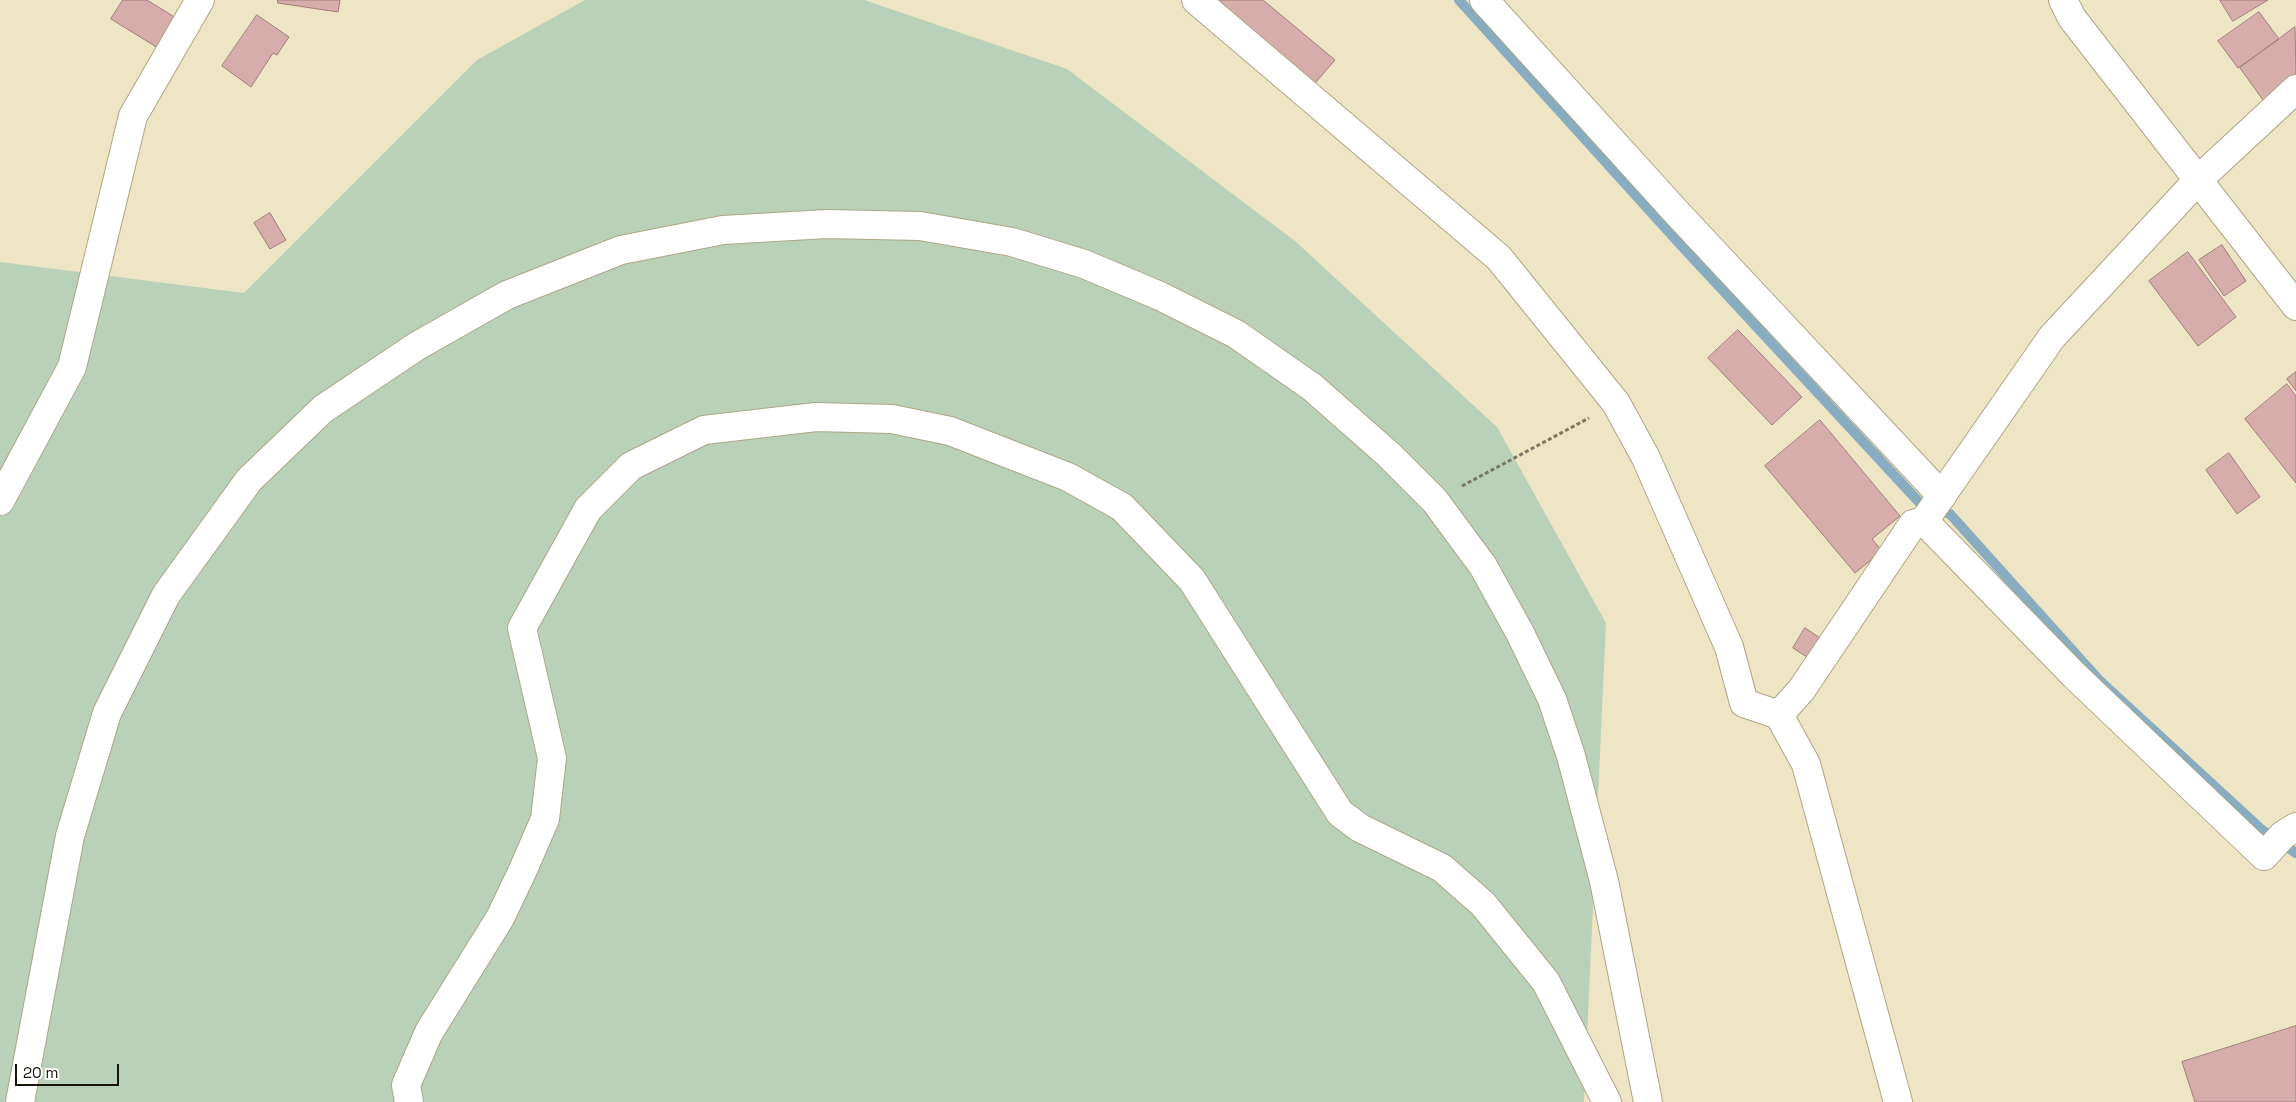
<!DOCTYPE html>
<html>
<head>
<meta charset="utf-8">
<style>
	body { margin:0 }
	#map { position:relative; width:2296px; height:1102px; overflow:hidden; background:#eee5c4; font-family:"Space Grotesk",sans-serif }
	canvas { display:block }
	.scale { position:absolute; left:15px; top:1064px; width:104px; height:22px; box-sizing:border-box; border:2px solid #181409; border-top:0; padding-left:6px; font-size:15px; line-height:18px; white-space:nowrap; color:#181409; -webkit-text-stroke:4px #fff; paint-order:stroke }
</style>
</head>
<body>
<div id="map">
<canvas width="2296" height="1102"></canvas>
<div class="scale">20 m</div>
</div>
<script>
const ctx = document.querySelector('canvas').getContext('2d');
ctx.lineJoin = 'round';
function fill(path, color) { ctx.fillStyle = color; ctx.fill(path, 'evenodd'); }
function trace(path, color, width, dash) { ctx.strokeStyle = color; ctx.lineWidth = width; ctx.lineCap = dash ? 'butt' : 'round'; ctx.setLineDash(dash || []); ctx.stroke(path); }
fill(new Path2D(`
	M 585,0 L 864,0 L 1067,69 L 1295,241 L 1497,427 L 1606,623 L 1584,1102 L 0,1102 L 0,262 L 244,293 L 477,60 Z`), '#b8d1b8');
trace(new Path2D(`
	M 1459,0 L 1677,241 L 1919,502 L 1950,514 L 2100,681 L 2262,830 L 2296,853`), '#88adc0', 10);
const building = new Path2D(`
	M 123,0 L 147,0 L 176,18 L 158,48 L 111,19 Z
	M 278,0 L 340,0 L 338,12 L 278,3 Z
	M 1216,0 L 1263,0 L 1335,60 L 1310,89 Z
	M 2220,0 L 2268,0 L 2233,21 Z
	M 2259,12 L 2279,39 L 2238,68 L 2218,41 Z
	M 257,15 L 289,37 L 277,55 L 273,53 L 251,87 L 222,66 Z
	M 2295,27 L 2296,76 L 2263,100 L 2240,68 Z
	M 270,213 L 286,240 L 270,249 L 254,223 Z
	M 2222,245 L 2246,281 L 2224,296 L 2199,260 Z
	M 2188,252 L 2236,317 L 2198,346 L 2149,281 Z
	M 1738,330 L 1802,397 L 1772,425 L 1708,358 Z
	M 2296,372 L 2296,391 L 2287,379 Z
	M 2287,384 L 2296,396 L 2296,483 L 2245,419 Z
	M 1820,420 L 1900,516 L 1872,539 L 1882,551 L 1855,573 L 1765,466 Z
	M 2229,453 L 2260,497 L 2237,514 L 2206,470 Z
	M 1805,628 L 1825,641 L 1813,661 L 1793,648 Z
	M 2296,1026 L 2296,1102 L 2195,1102 L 2182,1062 Z`);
fill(building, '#d6adab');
trace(building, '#a07c7b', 1);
const street = new Path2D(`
	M 1196,0 L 1499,258 L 1616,403 L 1646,458 L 1729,647 L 1744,703 L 1779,715 L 1806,764 L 1898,1102
	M 1484,0 L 1678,214 L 1942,496
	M 2296,89 L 2199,179 L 2052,337 L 1924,521 L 2075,676 L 2264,856 L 2283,835 L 2296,827
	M 0,501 L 72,367 L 133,116 L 200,0
	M 1779,715 L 1802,689 L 1913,524 L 1924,521
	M 409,1102 L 406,1085 L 429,1032 L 500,918 L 522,872 L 545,819 L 552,758 L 522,628 L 588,509 L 631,466 L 704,430 L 816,417 L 892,419 L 950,431 L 1068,477 L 1122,507 L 1192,580 L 1340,813 L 1360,828 L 1442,868 L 1483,904 L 1546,982 L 1607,1102`);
const secondary = new Path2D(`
	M 2063,0 L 2072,18 L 2296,306
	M 20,1102 L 70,836 L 107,713 L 166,595 L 249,480 L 323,409 L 417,346 L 507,295 L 621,250 L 723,230 L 827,224 L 920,226 L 1012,242 L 1084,264 L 1160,296 L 1236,334 L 1312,387 L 1388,454 L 1435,501 L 1483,566 L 1520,633 L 1552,699 L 1571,756 L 1604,881 L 1648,1102`);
trace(street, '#aea686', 30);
trace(secondary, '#aea686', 30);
trace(new Path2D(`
	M 1462,486 L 1589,418`), '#7d7661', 3, [4, 2.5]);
trace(street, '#fff', 28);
trace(secondary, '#fff', 28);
</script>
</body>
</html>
